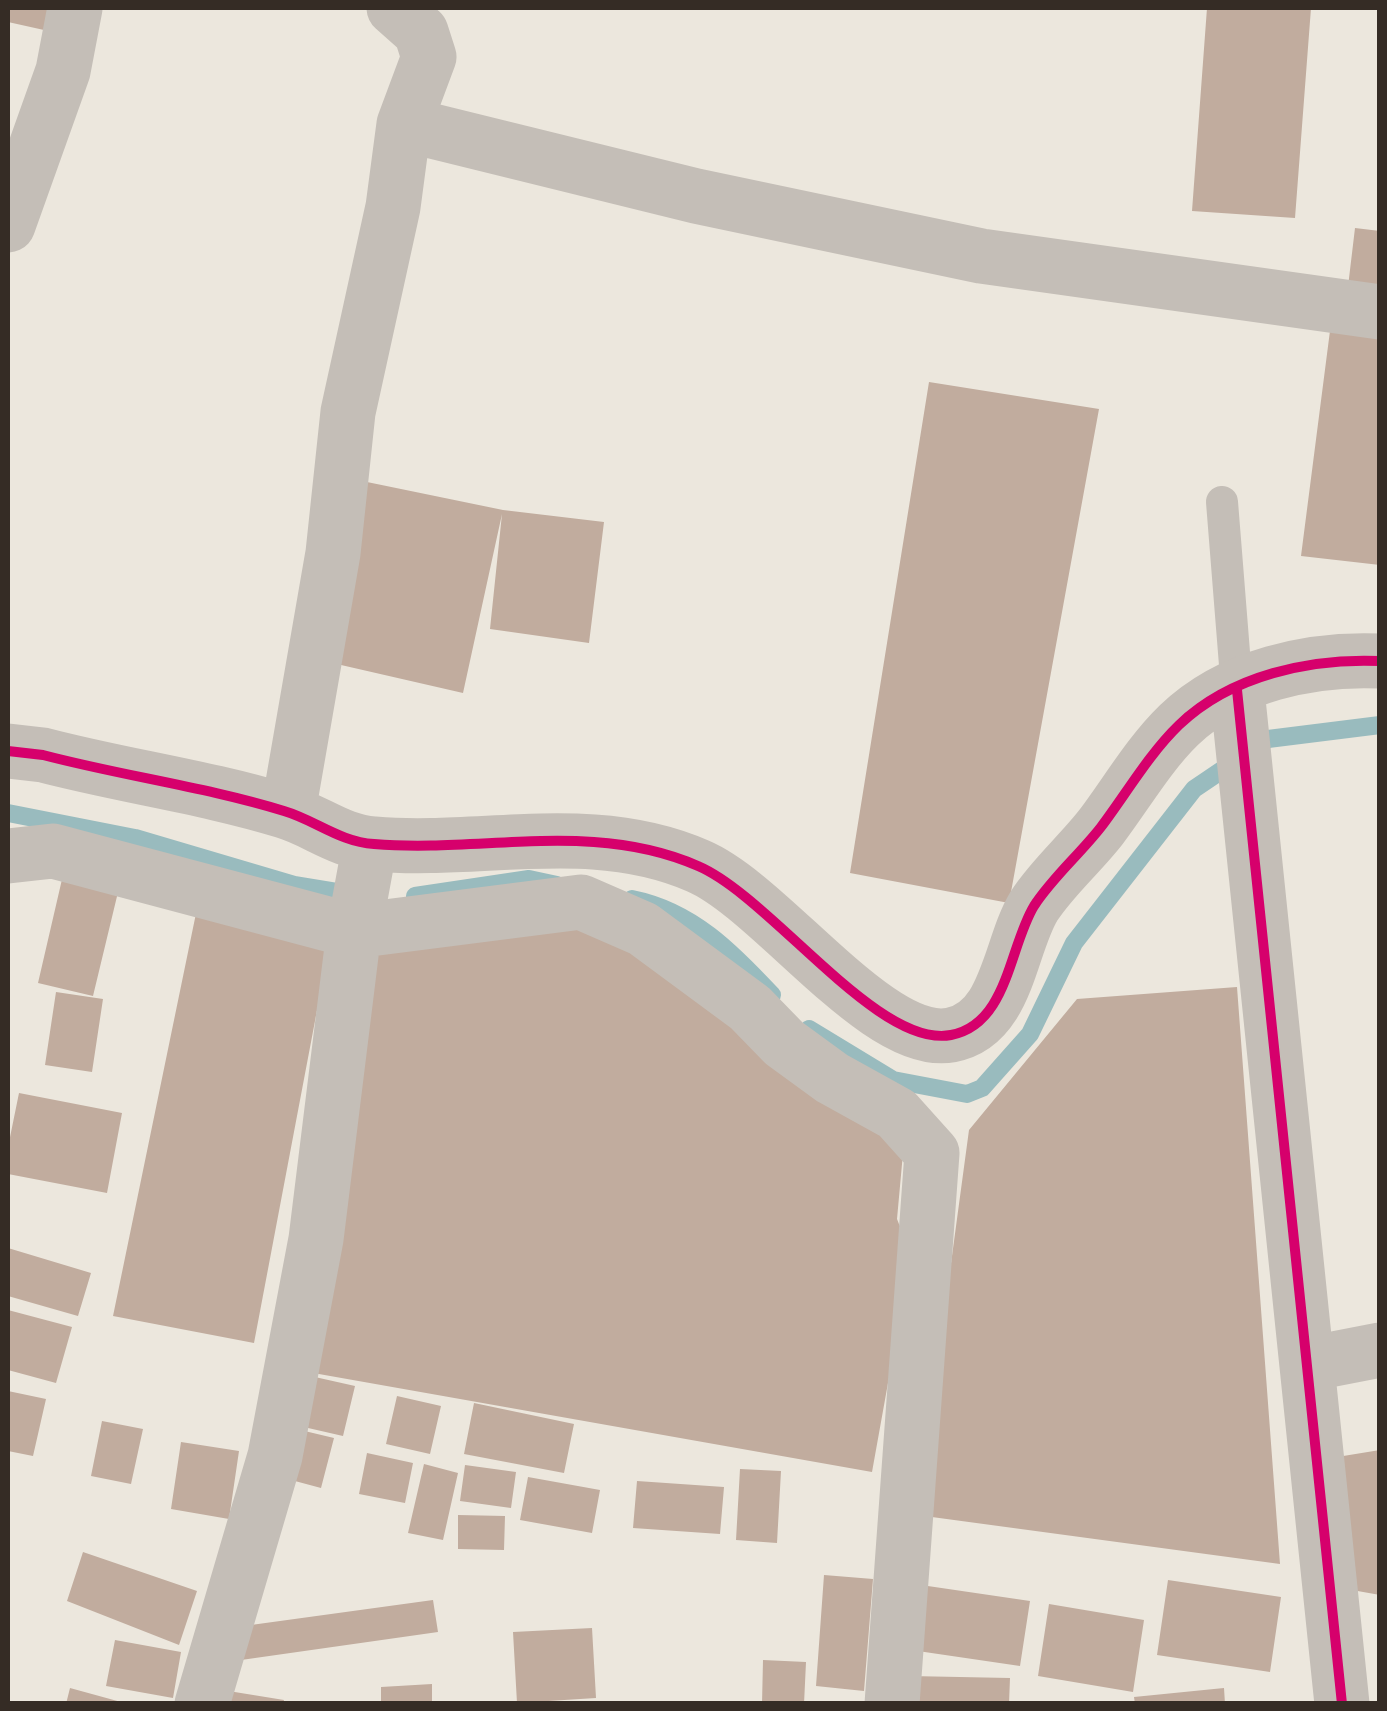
<!DOCTYPE html>
<html>
<head>
<meta charset="utf-8">
<style>
	body { margin:0 }
	#map { position:relative; width:1387px; height:1711px; overflow:hidden; background:#ece7dd; font-family:Mulish,sans-serif }
	canvas { display:block }
	.frame { position:absolute; inset:0; border:10px solid #352c25; pointer-events:none }
</style>
</head>
<body>
<div id="map">
<canvas width="1387" height="1711"></canvas>
<div class="frame"></div>
</div>
<script>
const ctx = document.querySelector('canvas').getContext('2d');
ctx.lineJoin = 'round';
function trace(path, color, width, dash) { ctx.strokeStyle = color; ctx.lineWidth = width; ctx.lineCap = dash ? 'butt' : 'round'; ctx.setLineDash(dash || []); ctx.stroke(path); }
function fill(path, color) { ctx.fillStyle = color; ctx.fill(path, 'evenodd'); }
trace(new Path2D(`
	M 8,813 L 135,838 L 294,885 L 355,895
	M 415,896 L 529,879 L 557,885
	M 632,899 C 692,911 732,952 772,995
	M 809,1029 L 893,1080 L 967,1094 L 982,1088 L 1030,1034 L 1074,943 L 1194,789 L 1268,739 L 1380,725`), '#99bbbe', 18);
fill(new Path2D(`
	M 8,8 L 59,8 L 53,32 L 8,22 Z
	M 1207,8 L 1311,8 L 1295,218 L 1192,211 Z
	M 1355,228 L 1380,231 L 1380,299 L 1347,295 Z
	M 1331,323 L 1380,329 L 1380,565 L 1301,556 Z
	M 929,382 L 1099,409 L 1009,903 L 850,873 Z
	M 367,482 L 503,510 L 604,522 L 589,643 L 490,629 L 502,514 L 463,693 L 328,662 Z
	M 63,875 L 119,888 L 93,996 L 38,983 Z
	M 200,894 L 329,947 L 254,1343 L 113,1316 Z
	M 587,910 L 905,1131 L 897,1219 L 911,1255 L 872,1472 L 302,1371 L 379,939 Z
	M 1237,987 L 1280,1564 L 917,1515 L 969,1130 L 1077,999 Z
	M 56,992 L 103,999 L 92,1072 L 45,1065 Z
	M 19,1093 L 122,1113 L 107,1193 L 8,1174 L 8,1147 Z
	M 8,1248 L 91,1273 L 78,1316 L 8,1296 Z
	M 8,1310 L 72,1327 L 56,1383 L 8,1370 Z
	M 306,1375 L 355,1386 L 343,1436 L 295,1425 Z
	M 8,1391 L 46,1399 L 33,1456 L 8,1451 Z
	M 397,1396 L 441,1406 L 430,1454 L 386,1444 Z
	M 474,1403 L 574,1424 L 564,1473 L 464,1454 Z
	M 102,1421 L 143,1429 L 131,1484 L 91,1476 Z
	M 292,1428 L 334,1438 L 321,1488 L 280,1477 Z
	M 181,1442 L 239,1451 L 229,1519 L 171,1509 Z
	M 1380,1450 L 1380,1595 L 1352,1590 L 1331,1458 Z
	M 367,1453 L 413,1463 L 405,1503 L 359,1494 Z
	M 424,1464 L 458,1473 L 443,1540 L 408,1533 Z
	M 465,1465 L 516,1472 L 511,1508 L 460,1501 Z
	M 740,1469 L 781,1471 L 777,1543 L 736,1540 Z
	M 528,1477 L 600,1490 L 592,1533 L 520,1520 Z
	M 637,1481 L 724,1487 L 720,1534 L 633,1528 Z
	M 458,1515 L 505,1516 L 504,1550 L 458,1549 Z
	M 83,1552 L 197,1591 L 179,1645 L 67,1601 Z
	M 824,1575 L 873,1579 L 864,1691 L 816,1686 Z
	M 1168,1580 L 1281,1597 L 1270,1672 L 1157,1655 Z
	M 921,1585 L 1030,1601 L 1020,1666 L 911,1650 Z
	M 433,1600 L 438,1632 L 234,1661 L 229,1628 Z
	M 1049,1604 L 1144,1620 L 1133,1692 L 1038,1676 Z
	M 592,1628 L 596,1698 L 517,1703 L 513,1632 Z
	M 115,1640 L 181,1652 L 173,1698 L 106,1686 Z
	M 763,1660 L 806,1662 L 804,1704 L 762,1704 Z
	M 909,1676 L 1010,1678 L 1009,1704 L 909,1704 Z
	M 432,1684 L 432,1704 L 381,1704 L 381,1687 Z
	M 70,1688 L 121,1702 L 121,1704 L 66,1704 Z
	M 210,1688 L 284,1700 L 283,1704 L 208,1704 Z
	M 1224,1688 L 1225,1704 L 1135,1704 L 1134,1697 Z`), '#c1ac9e');
trace(new Path2D(`
	M 1222,502 L 1237,690`), '#c4beb7', 32);
trace(new Path2D(`
	M 404,124 L 696,196 L 981,256 L 1380,312
	M 8,225 L 63,71 L 75,8
	M 1237,690 L 1342,1704
	M 8,751 L 43,755 C 123,776 206,787 284,811 C 315,820 340,842 374,844 C 483,853 593,820 698,866 C 771,897 878,1049 951,1035 C 1008,1024 1009,947 1034,906 C 1052,878 1080,854 1101,827 C 1126,794 1149,754 1179,725 C 1231,675 1311,658 1380,661
	M 288,812 L 333,553 L 348,412 L 393,207 L 404,124 L 429,57 L 421,32 L 394,8
	M 8,856 L 53,851 L 354,931 L 581,902 L 643,929 L 750,1008 L 784,1043 L 832,1078 L 897,1114 L 932,1153 L 892,1704
	M 1308,1364 L 1380,1350
	M 202,1704 L 275,1456 L 316,1239 L 354,931 L 370,844`), '#c4beb7', 55);
trace(new Path2D(`
	M 1237,690 L 1342,1704
	M 8,751 L 43,755 C 123,776 206,787 284,811 C 315,820 340,842 374,844 C 483,853 593,820 698,866 C 771,897 878,1049 951,1035 C 1008,1024 1009,947 1034,906 C 1052,878 1080,854 1101,827 C 1126,794 1149,754 1179,725 C 1231,675 1311,658 1380,661`), '#d6006c', 10);
</script>
</body>
</html>
